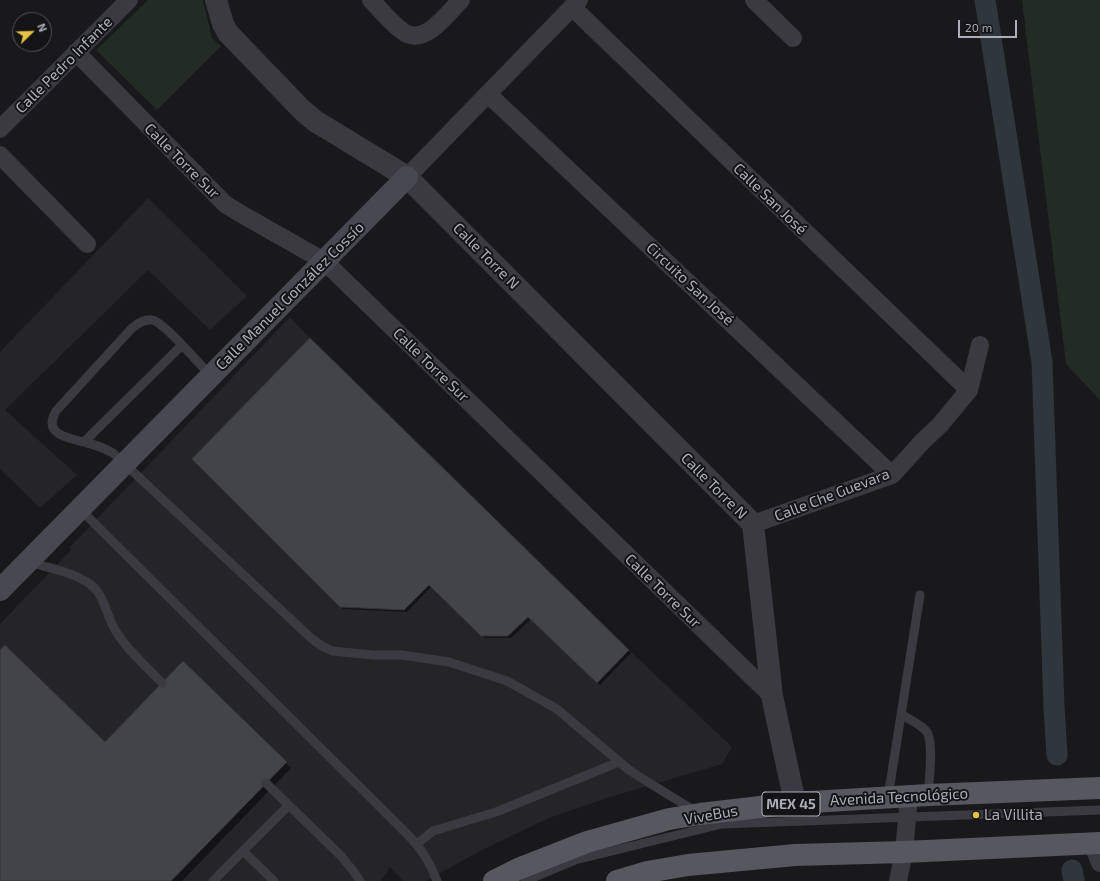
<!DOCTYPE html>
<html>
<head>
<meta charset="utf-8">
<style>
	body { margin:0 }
	#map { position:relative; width:1100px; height:881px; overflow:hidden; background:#19191b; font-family:"Exo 2",sans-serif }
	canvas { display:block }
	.north { position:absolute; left:12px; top:12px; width:40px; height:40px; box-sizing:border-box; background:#141416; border:1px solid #515258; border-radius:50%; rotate:67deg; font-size:11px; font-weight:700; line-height:16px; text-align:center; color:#acafba }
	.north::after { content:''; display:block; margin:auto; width:14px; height:18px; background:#e6c246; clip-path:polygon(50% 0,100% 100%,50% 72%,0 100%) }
	.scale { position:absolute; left:958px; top:20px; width:59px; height:18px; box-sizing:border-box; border:2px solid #acafba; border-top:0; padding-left:5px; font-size:12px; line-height:14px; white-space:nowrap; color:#acafba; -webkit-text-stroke:3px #141416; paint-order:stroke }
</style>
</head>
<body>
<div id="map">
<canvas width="1100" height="881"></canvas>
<div class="north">N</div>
<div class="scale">20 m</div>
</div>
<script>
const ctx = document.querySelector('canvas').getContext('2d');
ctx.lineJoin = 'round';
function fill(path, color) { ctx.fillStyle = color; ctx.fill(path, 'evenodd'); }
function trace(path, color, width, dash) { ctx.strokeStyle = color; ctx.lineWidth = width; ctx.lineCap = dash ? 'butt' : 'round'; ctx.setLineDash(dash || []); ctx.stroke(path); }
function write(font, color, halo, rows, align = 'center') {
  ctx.font = font + ' "Exo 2",sans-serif'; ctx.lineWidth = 4; ctx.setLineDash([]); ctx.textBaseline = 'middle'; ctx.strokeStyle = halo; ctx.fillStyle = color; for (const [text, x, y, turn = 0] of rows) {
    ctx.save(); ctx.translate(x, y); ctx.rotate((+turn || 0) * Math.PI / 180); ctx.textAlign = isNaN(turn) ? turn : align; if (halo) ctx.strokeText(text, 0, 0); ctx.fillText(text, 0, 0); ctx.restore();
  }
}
fill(new Path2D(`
	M 148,198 L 247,296 L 210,330 L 148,270 L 5,410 L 77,475 L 40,508 L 0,469 L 0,352 Z
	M 290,317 L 310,338 L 629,650 L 732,747 L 722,764 L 607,798 L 549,818 L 480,851 L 426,881 L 403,881 L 390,867 L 381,881 L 0,881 L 0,624 L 71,550 L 69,548 Z`), '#252528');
fill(new Path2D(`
	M 148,0 L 203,0 L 212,38 L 221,46 L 157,110 L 96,50 Z
	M 1022,0 L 1100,0 L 1100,400 L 1066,364 Z`), '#232b25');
fill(new Path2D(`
	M 310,339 L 631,653 L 600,685 L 531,619 L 511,638 L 485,638 L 432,586 L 407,612 L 343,609 L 194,459 Z
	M 0,652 L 105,743 L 183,662 L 291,768 L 182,881 L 0,881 Z`), '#0007');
trace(new Path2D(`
	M 985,0 L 1042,362 L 1054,707 L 1057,755
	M 1072,870 L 1074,881`), '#30363e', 21);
const building = new Path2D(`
	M 310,338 L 629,650 L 597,683 L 528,617 L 508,636 L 481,636 L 429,585 L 404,610 L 340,607 L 192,459 Z
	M 5,645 L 105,742 L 183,661 L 287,762 L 171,881 L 0,881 L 0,650 Z`);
fill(building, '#434448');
trace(building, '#343337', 1);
trace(new Path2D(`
	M 211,376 C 201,366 163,321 152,320 C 144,319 138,323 132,328 L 56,411 C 42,435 69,438 87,443 C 96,445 104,448 113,453 L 312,639 L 322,646 L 332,651 L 373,655 L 402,655 L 449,662 L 507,681 L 557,709 L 629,770 L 651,784 L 695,811
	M 84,442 L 182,345
	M 80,509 L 405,832 C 422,849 428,859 437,881
	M 29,562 C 49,568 73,572 90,584 C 105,595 106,615 115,630 C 127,650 146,666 162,683
	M 901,714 C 908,719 922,725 927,732 C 934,744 929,780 928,795
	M 266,783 L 341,856 L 354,872 L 360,881
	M 888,797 L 920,595
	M 417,844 L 433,831 L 496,812 L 619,762
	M 243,851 L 274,881
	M 213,881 L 289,805
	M 525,881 L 575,860 L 722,824 L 1100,810`), '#3a3a40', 9);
trace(new Path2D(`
	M 371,0 C 380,9 396,29 407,34 C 427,43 449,12 461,0
	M 754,0 L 793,38
	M 572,7 L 969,390
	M 76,52 L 225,204 L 236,211 L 324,261 L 772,696
	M 488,94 L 892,475
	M 0,129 L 129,0
	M 0,155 L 87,244
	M 407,177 L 579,0
	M 753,524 L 892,475 L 923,441 L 940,425 L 969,390 L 980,345
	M 1092,843 L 1100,863
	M 898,881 L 904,852 L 909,796`), '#3a3a40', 18);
trace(new Path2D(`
	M 216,0 L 223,24 L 228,33 L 302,110 L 315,121 L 407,177 L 753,524 L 772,696 L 795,803`), '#3a3a40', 22);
trace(new Path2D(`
	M 0,590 L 407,177`), '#484950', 22);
trace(new Path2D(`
	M 494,881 L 518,869 L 587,842 L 669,819 L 700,814 L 795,803 L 928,795 L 1100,788
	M 617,881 L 647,872 L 688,865 L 795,855 L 904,852 L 1100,843`), '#56575f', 22);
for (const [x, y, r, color] of [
	[976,815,4,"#e6c246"]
]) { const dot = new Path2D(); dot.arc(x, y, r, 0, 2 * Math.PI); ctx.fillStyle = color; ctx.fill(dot); trace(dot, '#141416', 1.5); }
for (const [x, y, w] of [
	[791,804,58]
]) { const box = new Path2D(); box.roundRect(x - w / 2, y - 12, w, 24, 3); ctx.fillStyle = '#141416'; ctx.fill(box); trace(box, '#acafba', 1); }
write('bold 14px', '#acafba', null, [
	["MEX 45",791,804]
]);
write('15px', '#acafba', '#141416', [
	["Calle Pedro Infante",64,65,-45],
	["Calle Torre Sur",182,161,45],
	["Calle San José",770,199,44],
	["Calle Torre N",486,256,45],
	["Circuito San José",690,284,43],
	["Calle Manuel González Cossío",290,296,-45],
	["Calle Torre Sur",431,365,44],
	["Calle Torre N",714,486,45],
	["Calle Che Guevara",832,495,-21],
	["Calle Torre Sur",663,591,44],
	["Avenida Tecnológico",899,797,-3],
	["ViveBus",711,815,-10]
]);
write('15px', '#acafba', '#141416', [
	["La Villita",984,815]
], 'left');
</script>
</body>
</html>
